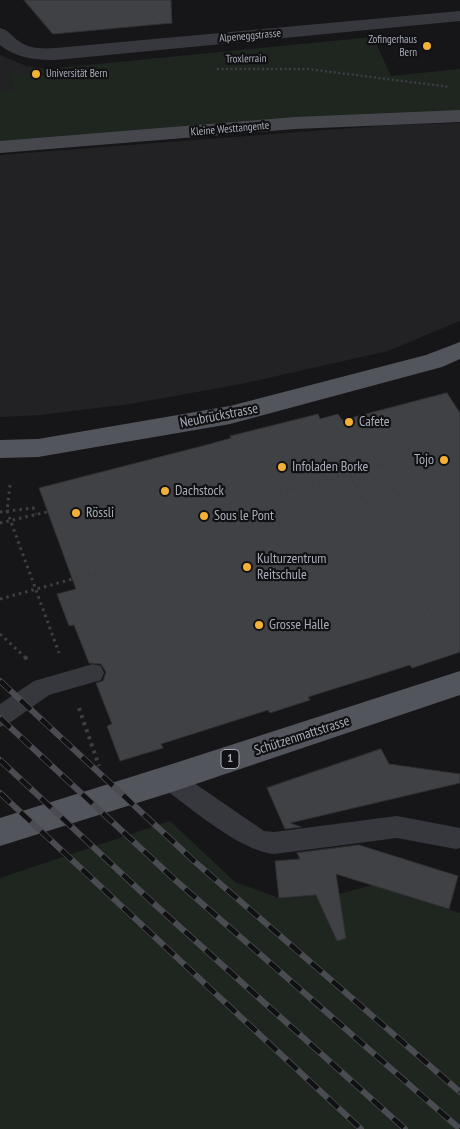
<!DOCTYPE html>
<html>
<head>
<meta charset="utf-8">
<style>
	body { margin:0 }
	canvas { display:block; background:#161618 }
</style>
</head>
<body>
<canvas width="460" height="1129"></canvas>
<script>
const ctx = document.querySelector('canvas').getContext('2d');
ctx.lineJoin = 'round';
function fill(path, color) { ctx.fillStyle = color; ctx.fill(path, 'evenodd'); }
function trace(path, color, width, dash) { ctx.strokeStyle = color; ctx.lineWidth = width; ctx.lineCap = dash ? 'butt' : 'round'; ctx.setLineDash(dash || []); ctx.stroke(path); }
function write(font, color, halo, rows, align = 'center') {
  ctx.font = font + ' "PT Sans Narrow",sans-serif'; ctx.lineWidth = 4.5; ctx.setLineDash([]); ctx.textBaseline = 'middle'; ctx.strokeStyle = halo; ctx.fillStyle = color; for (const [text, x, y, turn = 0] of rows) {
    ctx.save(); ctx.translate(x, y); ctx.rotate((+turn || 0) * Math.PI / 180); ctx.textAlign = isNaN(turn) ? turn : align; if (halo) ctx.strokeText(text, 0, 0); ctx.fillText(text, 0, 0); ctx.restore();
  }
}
fill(new Path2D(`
	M 0,55 L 26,66 L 47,69 L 47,75 L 9,73 L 13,89 L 0,91 Z
	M 460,123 L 460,321 L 388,351 L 241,384 L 130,404 L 40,415 L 0,417 L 0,155 L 392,125 Z`), '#222225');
fill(new Path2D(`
	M 373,37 L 391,76 L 460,69 L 460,111 L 0,147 L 0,91 L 13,89 L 9,72 L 47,75 L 47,69 Z
	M 170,821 L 235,882 L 279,898 L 339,894 L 372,885 L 460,913 L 460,1129 L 0,1129 L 0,878 Z`), '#1e261f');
const building = new Path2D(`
	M 24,0 L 171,0 L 172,23 L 53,34 Z
	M 447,393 L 460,413 L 460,652 L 412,668 L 410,665 L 308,697 L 310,700 L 270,713 L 268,710 L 161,744 L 163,748 L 120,761 L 107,726 L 112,724 L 96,683 L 103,681 L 106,672 L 101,664 L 89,663 L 74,625 L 69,626 L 57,594 L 76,589 L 39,488 L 210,444 L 231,438 L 230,436 L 318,414 L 320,419 L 338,414 L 342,420 Z
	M 381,749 L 389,764 L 460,774 L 460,783 L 290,823 L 301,827 L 285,829 L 267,788 Z
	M 359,845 L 458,876 L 449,909 L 336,874 L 346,938 L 337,941 L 316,895 L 279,898 L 275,861 L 300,859 L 297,853 Z`);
fill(building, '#404145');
trace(building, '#303034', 1);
trace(new Path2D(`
	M 217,69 L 308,69 L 450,87`), '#3d3f44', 2.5, [2, 2.5]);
trace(new Path2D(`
	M 374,454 L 403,501
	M 349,475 L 370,510
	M 272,481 L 278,493
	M 10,485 L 7,511 L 59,653
	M 0,512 L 33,508 L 36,514
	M 0,523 L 47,512
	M 259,528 L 291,519 L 278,493 L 386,464
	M 0,599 L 102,571
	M 424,602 L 453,651
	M 0,634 L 27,659`), '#3d3f44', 3, [2.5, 4]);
trace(new Path2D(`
	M 25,657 L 29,661
	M 79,708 L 99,766`), '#3d3f44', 4, [3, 4.5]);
fill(new Path2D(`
	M 93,664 L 101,666 L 104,673 L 101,680 L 49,695 L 8,724 L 0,727 L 0,704 L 34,681 Z
	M 169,769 L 178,772 L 264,831 L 274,832 L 397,816 L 460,828 L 460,848 L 456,849 L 397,838 L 274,854 C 240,851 190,807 160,786 L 157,779 L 160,772 Z`), '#37383d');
fill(new Path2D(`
	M 460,11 L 460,21 L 56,60 C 35,60 16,58 0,45 L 0,28 C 8,30 11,35 17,40 C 29,49 41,49 56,48 Z`), '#37383d');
fill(new Path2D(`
	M 460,110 L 460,122 L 295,129 L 0,153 L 0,141 L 295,117 Z`), '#45474d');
fill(new Path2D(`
	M 460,342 L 460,359 L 442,367 L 230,424 L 38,457 L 0,458 L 0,440 L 38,439 L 230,406 L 426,355 Z
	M 460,671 L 460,695 L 169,793 L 0,846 L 0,818 L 169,765 Z`), '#53555c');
const rail = new Path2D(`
	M 0,681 L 194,861 L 460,1092
	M 0,718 L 174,879 L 460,1129
	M 0,760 L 151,901 L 405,1129
	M 0,793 L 361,1129`);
trace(rail, '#4a4c52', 6);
trace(rail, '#111113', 4.5, [14]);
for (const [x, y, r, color] of [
	[427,46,5,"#f2b134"],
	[36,74,5,"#f2b134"],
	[349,422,5,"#f2b134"],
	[444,460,5,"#f2b134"],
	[282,467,5,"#f2b134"],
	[165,491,5,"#f2b134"],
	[76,513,5,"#f2b134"],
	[204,516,5,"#f2b134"],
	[247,567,5,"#f2b134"],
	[259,625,5,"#f2b134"]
]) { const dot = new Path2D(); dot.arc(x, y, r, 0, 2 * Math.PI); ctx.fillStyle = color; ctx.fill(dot); trace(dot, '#111113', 2); }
write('11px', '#a8adb8', '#111113', [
	["Alpeneggstrasse",250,36,-5],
	["Troxlerrain",246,59,-1],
	["Kleine Westtangente",230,129,-5]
]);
write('11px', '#a8adb8', '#111113', [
	["Zofingerhaus",417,40],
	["Bern",417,53],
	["Universität Bern",46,74,"left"]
], 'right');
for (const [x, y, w] of [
	[230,759,18]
]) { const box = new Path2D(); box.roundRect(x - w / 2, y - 9.5, w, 19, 4); ctx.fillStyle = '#111113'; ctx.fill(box); trace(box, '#a8adb8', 1); }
write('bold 12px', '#a8adb8', null, [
	["1",230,759]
]);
write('14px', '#a8adb8', '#111113', [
	["Neubrückstrasse",219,416,-11],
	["Schützenmattstrasse",302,736,-18]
]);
write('14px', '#a8adb8', '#111113', [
	["Cafete",359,422],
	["Tojo",434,460,"right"],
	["Infoladen Borke",292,467],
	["Dachstock",175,491],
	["Rössli",86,513],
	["Sous le Pont",214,516],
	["Kulturzentrum",257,559],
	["Reitschule",257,575],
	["Grosse Halle",269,625]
], 'left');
</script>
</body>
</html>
